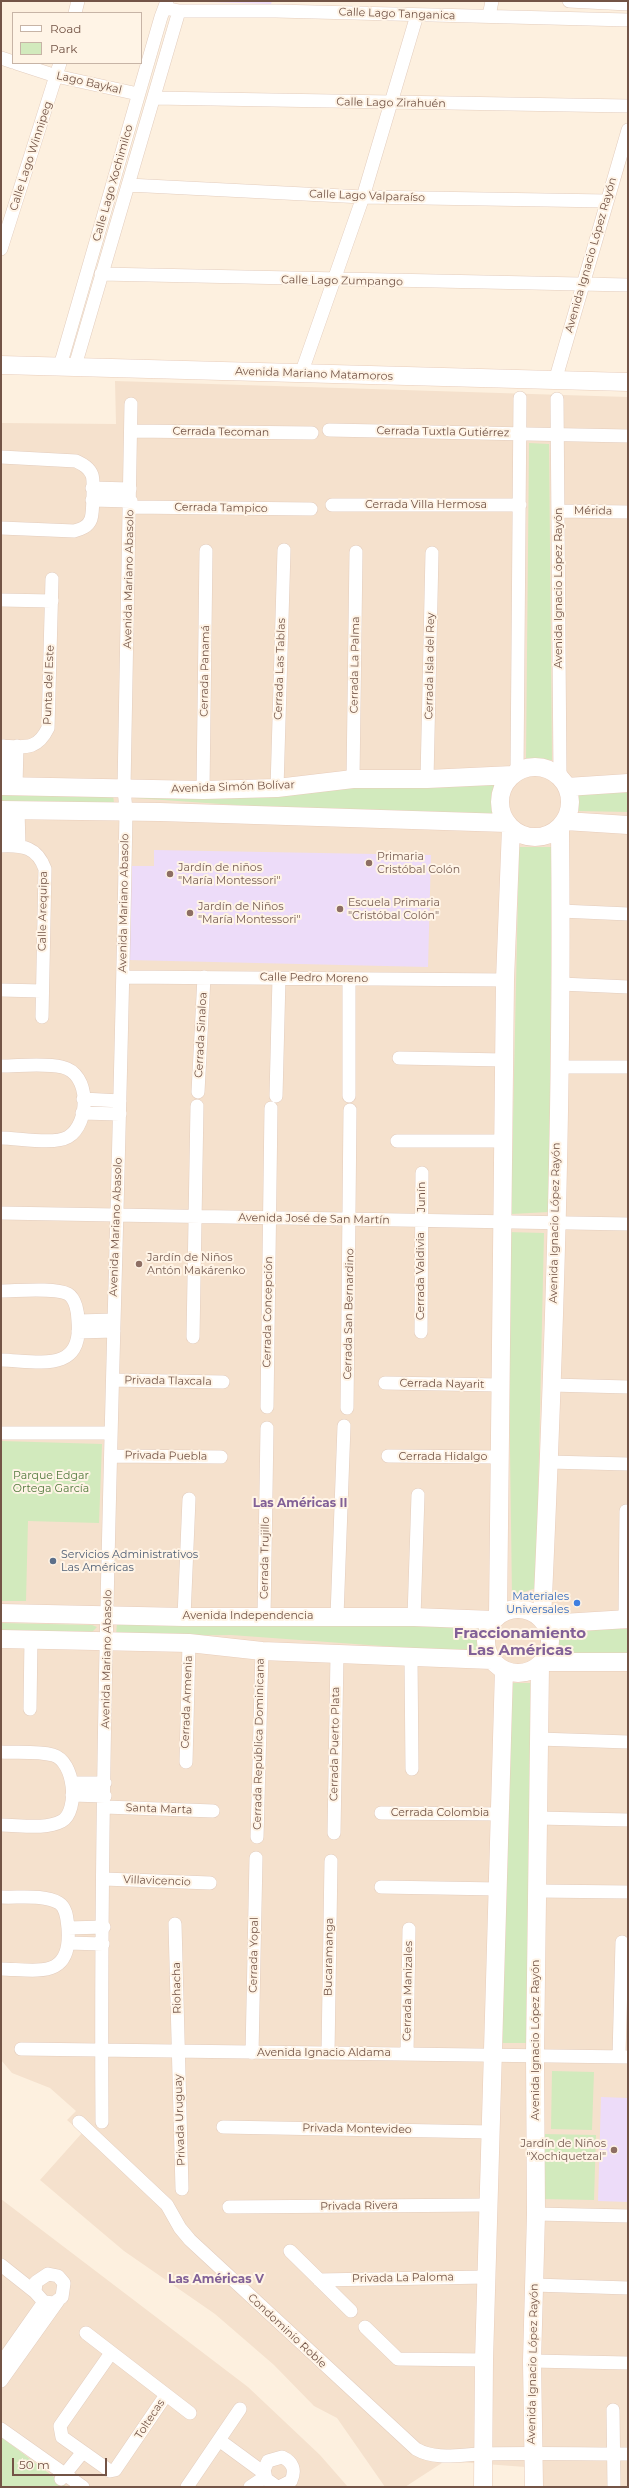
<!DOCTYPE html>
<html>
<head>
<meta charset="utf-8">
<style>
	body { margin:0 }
	#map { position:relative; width:629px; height:2488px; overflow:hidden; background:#fdf0df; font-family:Montserrat,sans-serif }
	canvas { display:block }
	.frame { position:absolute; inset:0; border:2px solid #735446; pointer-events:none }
	.legend { position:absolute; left:12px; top:12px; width:130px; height:52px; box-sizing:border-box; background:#fff4e6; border:1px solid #c7b4a6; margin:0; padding:5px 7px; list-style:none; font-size:12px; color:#735446 }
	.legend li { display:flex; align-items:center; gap:8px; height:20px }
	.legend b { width:20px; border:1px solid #c7b4a6 }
	.scale { position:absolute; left:12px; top:2458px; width:95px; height:18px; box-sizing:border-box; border:2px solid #735446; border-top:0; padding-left:5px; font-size:12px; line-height:14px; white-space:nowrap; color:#735446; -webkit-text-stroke:3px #fff4e6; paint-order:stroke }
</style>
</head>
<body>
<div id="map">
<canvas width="629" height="2488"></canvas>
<div class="frame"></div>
<ul class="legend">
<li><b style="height:5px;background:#fff"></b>Road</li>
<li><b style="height:11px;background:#d2eabd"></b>Park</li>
</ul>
<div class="scale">50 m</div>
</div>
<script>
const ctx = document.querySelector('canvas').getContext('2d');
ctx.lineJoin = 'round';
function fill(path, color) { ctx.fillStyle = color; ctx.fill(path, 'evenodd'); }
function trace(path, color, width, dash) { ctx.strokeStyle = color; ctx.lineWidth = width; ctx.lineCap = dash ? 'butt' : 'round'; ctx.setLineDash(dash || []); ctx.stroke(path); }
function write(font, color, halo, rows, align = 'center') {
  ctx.font = font + ' Montserrat,sans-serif'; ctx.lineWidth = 4; ctx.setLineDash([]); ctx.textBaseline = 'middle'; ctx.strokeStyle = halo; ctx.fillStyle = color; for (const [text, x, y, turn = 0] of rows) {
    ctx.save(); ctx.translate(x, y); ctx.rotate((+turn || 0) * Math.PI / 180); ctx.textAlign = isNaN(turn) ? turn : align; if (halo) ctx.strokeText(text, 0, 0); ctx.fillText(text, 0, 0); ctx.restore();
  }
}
fill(new Path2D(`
	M 115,381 L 628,397 L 628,2487 L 541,2487 L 539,2468 L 445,2461 L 405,2487 L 385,2487 L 337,2418 L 314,2406 L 274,2365 L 215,2314 L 124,2251 L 40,2180 L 82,2133 L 67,2120 L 76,2111 L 50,2088 L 12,2073 L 1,2060 L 1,423 L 116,424 Z
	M 1,2199 L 248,2387 L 320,2455 L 348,2487 L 1,2487 Z`), '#f5e1cd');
fill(new Path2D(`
	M 173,1 L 272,1 L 271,4 Z
	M 154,850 L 431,855 L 428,967 L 128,960 L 130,866 L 154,866 Z
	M 601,2097 L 628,2098 L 628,2202 L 598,2201 Z`), '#eddcf9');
fill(new Path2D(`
	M 529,443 L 549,444 L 552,760 L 526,759 Z
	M 498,784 L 495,801 L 498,817 L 381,815 L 134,798 L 134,789 Z
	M 574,786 L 628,788 L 628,812 L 578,811 Z
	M 1,794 L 113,795 L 114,803 L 1,803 Z
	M 519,847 L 552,847 L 549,1212 L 511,1214 Z
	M 507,1232 L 544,1233 L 536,1588 L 512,1596 Z
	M 1,1441 L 102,1444 L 99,1523 L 28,1521 L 26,1601 L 1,1601 Z
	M 1,1623 L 92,1625 L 97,1627 L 92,1632 L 1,1630 Z
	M 117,1623 L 480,1625 L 479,1653 L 231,1635 L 116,1636 Z
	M 559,1629 L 628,1629 L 628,1655 L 556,1653 Z
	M 511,1683 L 531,1683 L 528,2043 L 502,2043 Z
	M 552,2071 L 594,2072 L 592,2130 L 551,2129 Z
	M 543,2134 L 596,2135 L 594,2200 L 542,2199 Z
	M 1,2437 L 67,2487 L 1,2487 Z`), '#d2eabd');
const street = new Path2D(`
	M 569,1 L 628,4
	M 165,8 L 179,11 L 276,11 L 628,20
	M 75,13 L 78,1
	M 489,16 L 492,1
	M 1,58 L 13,62
	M 16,63 L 56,76 L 138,94
	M 154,98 L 628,106
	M 128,185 L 363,197 L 607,201
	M 1,249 L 60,63
	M 101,274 L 628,285
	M 60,366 L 161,17 L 167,1
	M 75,366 L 179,11
	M 301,374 L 363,197 L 417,15
	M 555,381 L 628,130
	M 557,399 L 560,777
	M 329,430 L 628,436
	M 131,431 L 312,433
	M 1,457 L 76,461 C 82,464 89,467 92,475 C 94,480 93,513 91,519 C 88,527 81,529 74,531 L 1,528
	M 92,488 L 130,489
	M 92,500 L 131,501
	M 332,505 L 520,505
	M 131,507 L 311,509
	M 558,511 L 628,512
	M 1,600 L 52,601
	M 1,746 C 24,747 37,751 48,728 L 52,579
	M 517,772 L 520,398
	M 353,779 L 356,552
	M 427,779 L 432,553
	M 3,786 L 4,746
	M 16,786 L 17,746
	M 277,788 L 284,550
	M 203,790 L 206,551
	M 6,810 L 7,845
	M 18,810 L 19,846
	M 1,846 C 23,845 37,847 45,869 L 42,1017
	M 561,911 L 628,914
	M 123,977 L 505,980
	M 349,979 L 349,1096
	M 561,984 L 628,987
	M 1,990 L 42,991
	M 399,1058 L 504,1060
	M 1,1066 C 19,1066 45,1063 62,1067 C 91,1073 90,1124 68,1137 C 54,1145 18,1138 1,1138
	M 559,1067 L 628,1067
	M 198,1092 L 204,977
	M 276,1096 L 279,978
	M 83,1099 L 120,1101
	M 82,1113 L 120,1114
	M 397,1141 L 503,1141
	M 1,1213 L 628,1224
	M 1,1291 C 17,1291 54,1287 68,1294 C 76,1299 78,1313 78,1321 C 83,1374 37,1361 1,1360
	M 78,1321 L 114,1320
	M 78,1332 L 114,1331
	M 421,1332 L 422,1173
	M 193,1337 L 197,1106
	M 113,1380 L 223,1382
	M 385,1383 L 499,1385
	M 551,1385 L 628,1387
	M 267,1407 L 271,1108
	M 347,1408 L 350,1110
	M 1,1433 L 111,1433
	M 111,1456 L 221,1457
	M 388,1456 L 498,1457
	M 549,1462 L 628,1464
	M 337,1616 L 344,1426
	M 184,1617 L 189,1499
	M 264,1617 L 267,1428
	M 414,1617 L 418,1495
	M 625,1619 L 626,1511
	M 411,1658 L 412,1769
	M 30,1709 L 31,1639
	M 539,1739 L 628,1742
	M 1,1752 C 18,1753 37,1751 53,1755 C 75,1761 79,1811 62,1821 C 45,1830 20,1825 1,1825
	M 186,1762 L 189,1643
	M 72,1783 L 105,1783
	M 72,1795 L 105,1796
	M 105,1807 L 213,1811
	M 381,1813 L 500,1814
	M 538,1818 L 628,1820
	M 334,1833 L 337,1655
	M 257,1837 L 262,1651
	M 104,1879 L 210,1883
	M 381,1887 L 498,1889
	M 537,1891 L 628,1892
	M 1,1897 C 18,1898 44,1894 59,1903 C 67,1908 67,1920 68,1928 C 72,1979 39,1970 1,1969
	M 175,1924 L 182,2189
	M 68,1928 L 104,1927
	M 68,1943 L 103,1944
	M 21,2049 L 628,2057
	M 252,2053 L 256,1858
	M 328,2053 L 331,1861
	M 407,2053 L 409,1929
	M 619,2056 L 622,1942
	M 79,2122 L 167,2205 L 180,2228 L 190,2240 L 416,2449 C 437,2461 462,2454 485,2454 C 532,2453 580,2454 628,2454
	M 102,2122 C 99,1685 119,1248 126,811 L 124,788 L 131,404
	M 223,2127 L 491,2132
	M 229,2207 L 489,2205
	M 536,2214 L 628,2216
	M 290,2251 L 351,2311
	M 1,2265 L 35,2292 L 44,2302 L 54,2303 L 62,2297 L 64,2283 L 58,2276 L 48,2274 L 36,2282 L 35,2292
	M 319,2280 L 487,2277
	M 534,2285 L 628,2288
	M 365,2327 L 398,2359 L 484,2360
	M 86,2333 L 190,2413
	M 111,2353 L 60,2426 L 62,2437 L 110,2471 L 115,2470 L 166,2395
	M 532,2361 L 628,2363
	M 1,2363 L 44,2302
	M 1,2381 L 58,2301
	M 613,2410 L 614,2487
	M 1,2429 L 83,2487
	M 219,2440 L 264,2473
	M 61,2479 L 82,2453
	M 187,2487 L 240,2409
	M 250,2487 L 265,2477
	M 277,2487 L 266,2479 L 264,2470 L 268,2461 L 282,2457 C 293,2462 296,2470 291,2481 L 279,2487`);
const secondary = new Path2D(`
	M 1,365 L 628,382
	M500 802a35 35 0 1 1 70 0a35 35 0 1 1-70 0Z
	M 1,786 L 203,790 L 277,788 L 353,779 L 427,779 L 513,775
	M 567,787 L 628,783
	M 1,810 L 160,812 L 507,823
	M 565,821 L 628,825
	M486 1641a32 32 0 1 1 64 0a32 32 0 1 1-64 0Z
	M 1,1613 L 184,1617 L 414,1617 L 494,1620
	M 498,1616 L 505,980 L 511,828
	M 542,1619 C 554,1356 563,1091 560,828
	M 546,1624 L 628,1619
	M 1,1639 L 189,1643 L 262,1651 L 492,1660
	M 543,1662 L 628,1662
	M 483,2487 L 484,2360 L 504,1670
	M 534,2487 L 532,2361 L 536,2214 L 535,2054 L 540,1665`);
trace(street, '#e3cdbe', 14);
trace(secondary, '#e8cdbb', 19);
trace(street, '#fff', 13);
trace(secondary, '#fff', 18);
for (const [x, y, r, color] of [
	[369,863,4,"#8d6e63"],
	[170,874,4,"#8d6e63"],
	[340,909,4,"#8d6e63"],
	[190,913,4,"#8d6e63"],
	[139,1264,4,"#8d6e63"],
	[53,1561,4,"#5c6f8a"],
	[577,1603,4,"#3f7fe0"],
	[614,2150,4,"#8d6e63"]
]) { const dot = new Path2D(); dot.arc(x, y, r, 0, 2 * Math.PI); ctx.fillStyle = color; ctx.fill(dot); trace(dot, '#fff4e6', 1.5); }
write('11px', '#735446', '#fff4e6', [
	["Calle Lago Tanganica",397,14,2],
	["Lago Baykal",89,83,13],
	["Calle Lago Zirahuén",391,103,1],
	["Calle Lago Winnipeg",31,156,-72],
	["Calle Lago Xochimilco",113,183,-74],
	["Calle Lago Valparaíso",367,196,2],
	["Avenida Ignacio López Rayón",591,255,-74],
	["Calle Lago Zumpango",342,281,1],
	["Avenida Mariano Matamoros",314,374,2],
	["Cerrada Tecoman",221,432,1],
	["Cerrada Tuxtla Gutiérrez",443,432,1],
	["Cerrada Villa Hermosa",426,505],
	["Cerrada Tampico",221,508,1],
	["Mérida",593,511,1],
	["Avenida Mariano Abasolo",129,579,-89],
	["Avenida Ignacio López Rayón",559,588,-90],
	["Cerrada La Palma",355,665,-89],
	["Cerrada Isla del Rey",430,666,-89],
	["Cerrada Las Tablas",280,669,-88],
	["Cerrada Panamá",205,671,-89],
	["Punta del Este",49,685,-88],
	["Avenida Simón Bolívar",233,787,-2],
	["Avenida Mariano Abasolo",124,903,-89],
	["Calle Arequipa",43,911,-89],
	["Calle Pedro Moreno",314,978,1],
	["Cerrada Sinaloa",201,1035,-87],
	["Junín",422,1197,-90],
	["Avenida José de San Martín",314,1219,1],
	["Avenida Ignacio López Rayón",555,1223,-89],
	["Avenida Mariano Abasolo",116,1227,-88],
	["Cerrada Valdivia",421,1276,-90],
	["Cerrada Concepción",268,1312,-89],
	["Cerrada San Bernardino",349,1314,-89],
	["Privada Tlaxcala",168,1381,1],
	["Cerrada Nayarit",442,1384,1],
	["Privada Puebla",166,1456,1],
	["Cerrada Hidalgo",443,1457],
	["Cerrada Trujillo",265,1558,-89],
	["Avenida Independencia",248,1616],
	["Avenida Mariano Abasolo",107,1659,-89],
	["Cerrada Armenia",187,1702,-88],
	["Cerrada República Dominicana",259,1744,-89],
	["Cerrada Puerto Plata",335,1744,-89],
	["Santa Marta",159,1809,2],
	["Cerrada Colombia",440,1813],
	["Villavicencio",157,1881,2],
	["Cerrada Yopal",254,1955,-89],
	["Bucaramanga",329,1957,-89],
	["Riohacha",177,1988,-91],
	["Cerrada Manizales",408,1991,-89],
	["Avenida Ignacio López Rayón",536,2040,-90],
	["Avenida Ignacio Aldama",324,2053],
	["Privada Uruguay",180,2120,-92],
	["Privada Montevideo",357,2129,1],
	["Privada Rivera",359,2206,-1],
	["Privada La Paloma",403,2278,-1],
	["Condominio Roble",287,2331,43],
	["Avenida Ignacio López Rayón",533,2364,-89],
	["Toltecas",150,2419,-57]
]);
write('11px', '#785e54', '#fff4e6', [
	["Primaria",377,857],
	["Cristóbal Colón",377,870],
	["Jardín de niños",178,868],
	["\"María Montessori\"",178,881],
	["Escuela Primaria",348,903],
	["\"Cristóbal Colón\"",348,916],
	["Jardín de Niños",198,907],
	["\"María Montessori\"",198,920],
	["Jardín de Niños",147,1258],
	["Antón Makárenko",147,1271],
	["Jardín de Niños",606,2144,"right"],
	["\"Xochiquetzal\"",606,2157,"right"]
], 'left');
write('11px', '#537a3e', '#fff4e6', [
	["Parque Edgar",51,1476],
	["Ortega García",51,1489]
]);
write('11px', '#4e5e75', '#fff4e6', [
	["Servicios Administrativos",61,1555],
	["Las Américas",61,1568]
], 'left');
write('11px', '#366cbe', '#fff4e6', [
	["Materiales",569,1597],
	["Universales",569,1610]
], 'right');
write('bold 12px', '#826197', '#fff4e6', [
	["Las Américas II",300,1503],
	["Las Américas V",216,2279]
]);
write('bold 15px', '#826197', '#fff4e6', [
	["Fraccionamiento",520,1634],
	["Las Américas",520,1651]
]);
</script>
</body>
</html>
